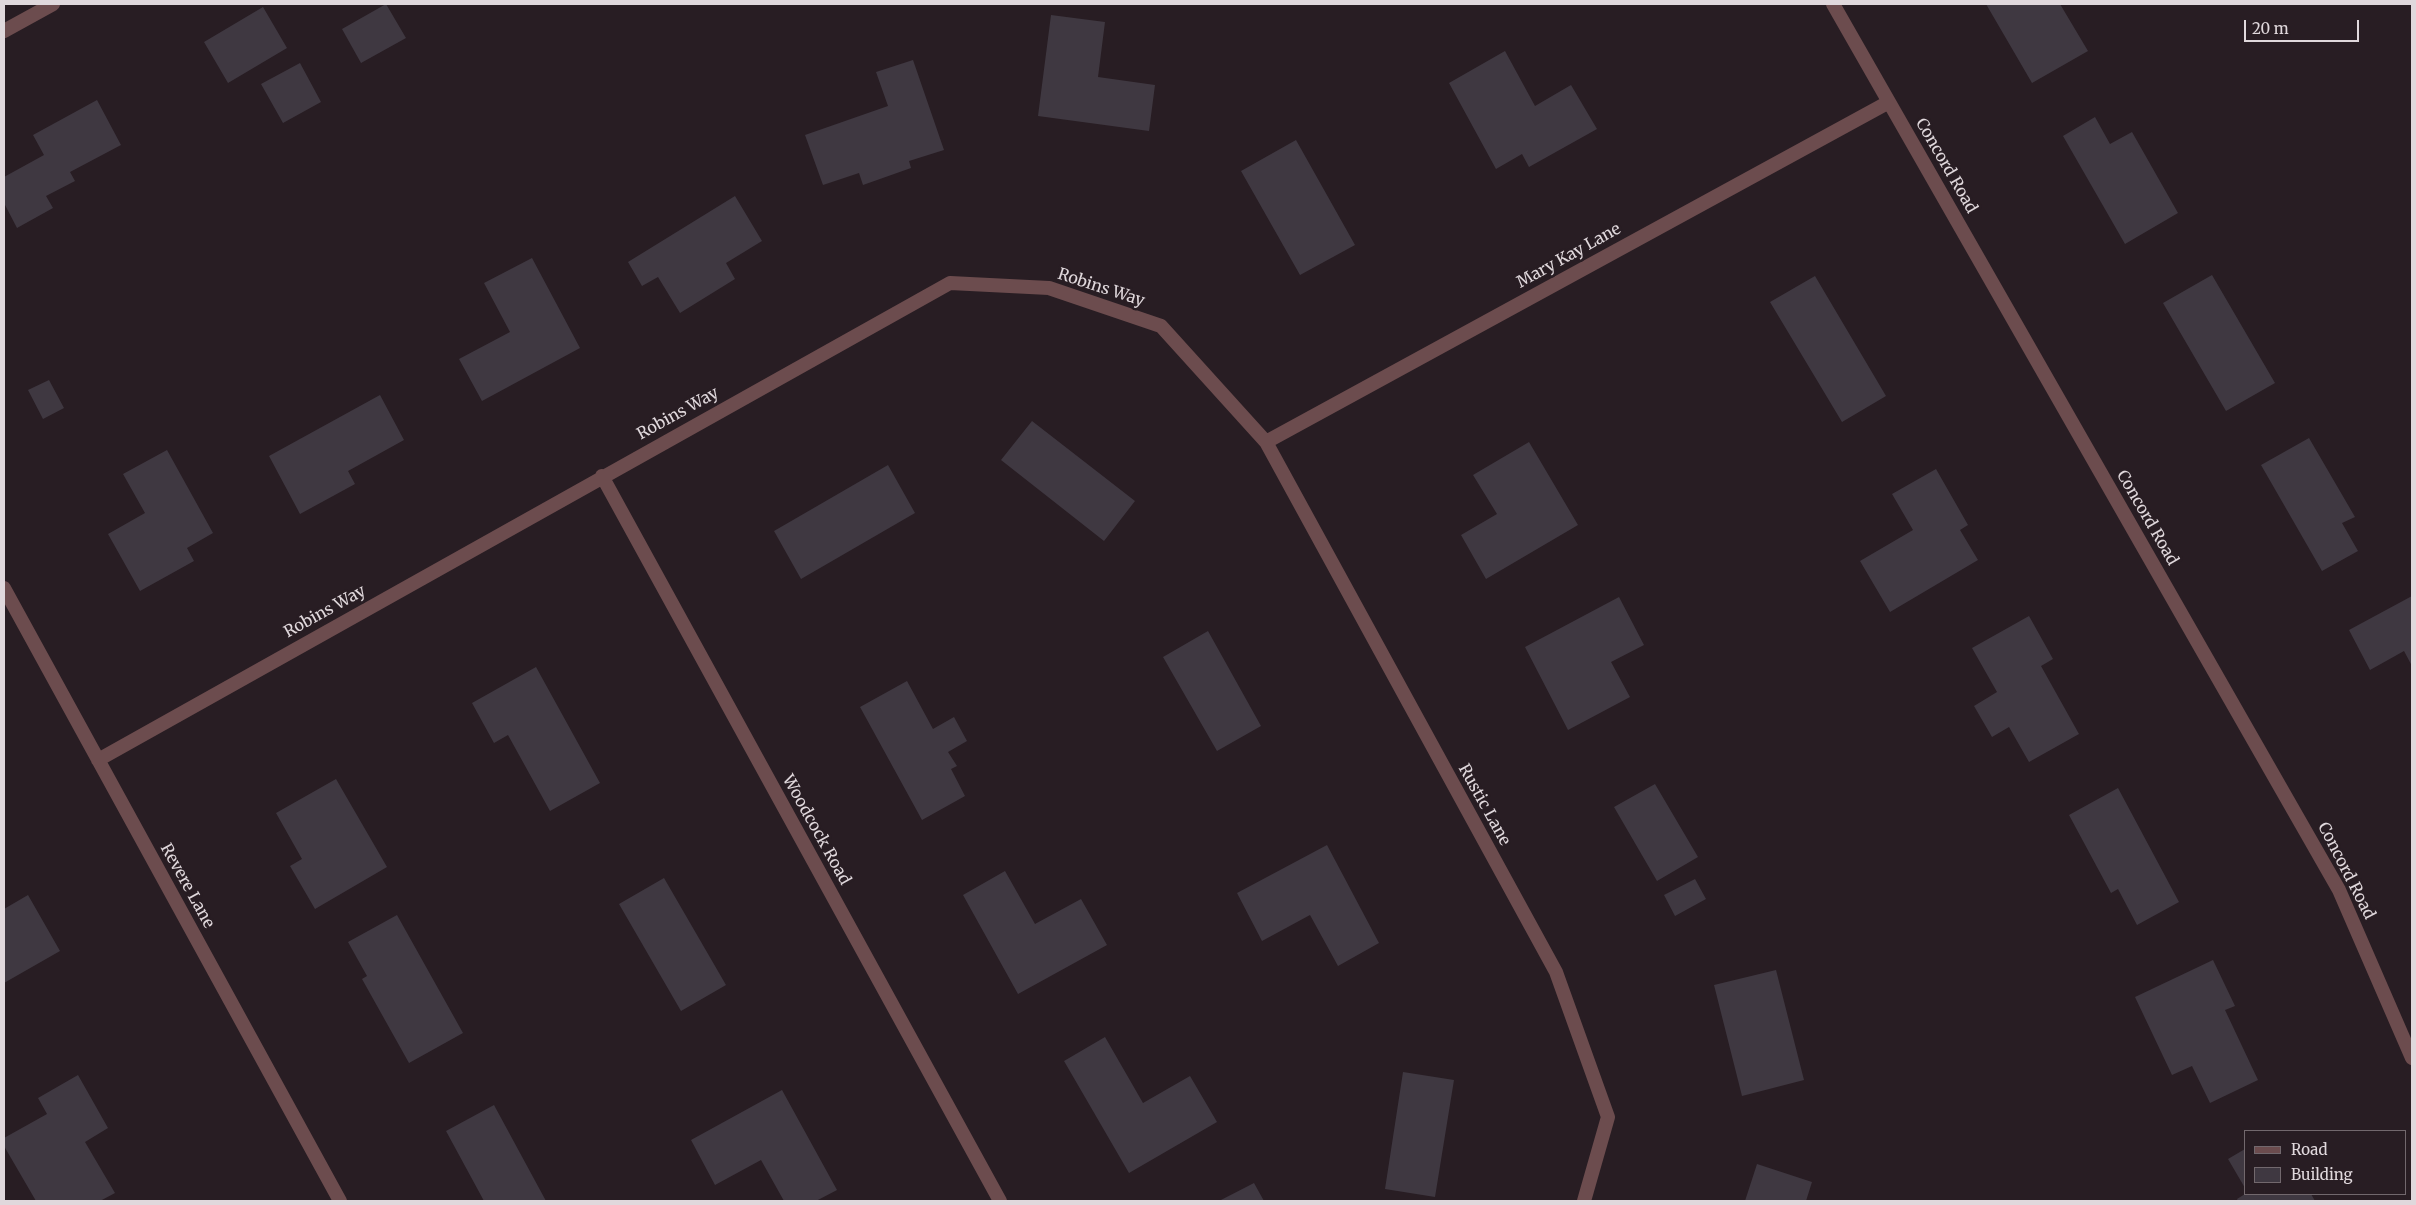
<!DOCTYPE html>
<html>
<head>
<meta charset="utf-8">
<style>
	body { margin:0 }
	#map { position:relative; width:2416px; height:1205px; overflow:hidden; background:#281d23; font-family:Merriweather,serif }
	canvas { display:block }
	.frame { position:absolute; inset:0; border:5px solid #e0d8dc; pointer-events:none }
	.legend { position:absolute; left:2244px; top:1130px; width:162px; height:65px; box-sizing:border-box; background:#281d23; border:1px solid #72686d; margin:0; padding:6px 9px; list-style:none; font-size:15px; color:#e0d8dc }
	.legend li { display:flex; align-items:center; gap:10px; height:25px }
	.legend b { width:25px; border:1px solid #72686d }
	.scale { position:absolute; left:2244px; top:20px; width:115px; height:22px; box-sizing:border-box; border:2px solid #e0d8dc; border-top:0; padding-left:6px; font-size:15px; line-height:18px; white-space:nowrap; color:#e0d8dc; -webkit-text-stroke:4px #281d23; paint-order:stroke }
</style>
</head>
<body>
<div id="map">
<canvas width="2416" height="1205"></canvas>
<div class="frame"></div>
<ul class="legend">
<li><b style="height:6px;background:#6c4c4e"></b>Road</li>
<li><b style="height:14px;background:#3f3841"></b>Building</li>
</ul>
<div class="scale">20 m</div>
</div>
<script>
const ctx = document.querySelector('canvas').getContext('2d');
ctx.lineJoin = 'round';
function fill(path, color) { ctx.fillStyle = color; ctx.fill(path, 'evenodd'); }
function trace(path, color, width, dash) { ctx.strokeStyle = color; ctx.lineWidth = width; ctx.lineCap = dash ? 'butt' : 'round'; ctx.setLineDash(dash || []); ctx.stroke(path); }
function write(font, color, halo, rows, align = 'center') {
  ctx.font = font + ' Merriweather,serif'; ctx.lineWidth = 5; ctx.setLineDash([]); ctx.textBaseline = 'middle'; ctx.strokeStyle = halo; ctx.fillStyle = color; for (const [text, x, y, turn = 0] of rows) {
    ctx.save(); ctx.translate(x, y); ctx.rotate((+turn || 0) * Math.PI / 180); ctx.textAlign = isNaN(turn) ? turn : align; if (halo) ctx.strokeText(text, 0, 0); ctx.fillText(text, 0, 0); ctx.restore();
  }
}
fill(new Path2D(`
	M 386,4 L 406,38 L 361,63 L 342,29 Z
	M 1986,4 L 2060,4 L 2088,51 L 2032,83 Z
	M 263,7 L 287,48 L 228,83 L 204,42 Z
	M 1051,15 L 1105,22 L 1098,77 L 1155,85 L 1149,131 L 1038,116 Z
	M 1505,51 L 1535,106 L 1571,85 L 1597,129 L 1529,167 L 1522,154 L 1496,169 L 1449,83 Z
	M 913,60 L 944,150 L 909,161 L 911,168 L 863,185 L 859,173 L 823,185 L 805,135 L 888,106 L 876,72 Z
	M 300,63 L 321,102 L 283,123 L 261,84 Z
	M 97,100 L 121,145 L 70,172 L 75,181 L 46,196 L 53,208 L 17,228 L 4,203 L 4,177 L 44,155 L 33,135 Z
	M 2095,117 L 2110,144 L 2132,132 L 2178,213 L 2125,244 L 2063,136 Z
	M 1296,140 L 1355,245 L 1300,275 L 1241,171 Z
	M 735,196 L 762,241 L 726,263 L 735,279 L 680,313 L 658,277 L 642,286 L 628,262 Z
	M 532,258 L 580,348 L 482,401 L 459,359 L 510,332 L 484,283 Z
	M 2212,275 L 2275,383 L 2226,411 L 2163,303 Z
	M 1815,276 L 1886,396 L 1842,422 L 1770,302 Z
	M 49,380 L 64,408 L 43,419 L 28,390 Z
	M 380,395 L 404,440 L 348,471 L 355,484 L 300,514 L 269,456 Z
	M 1032,421 L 1135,501 L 1104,541 L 1001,460 Z
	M 2309,438 L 2355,517 L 2342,523 L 2358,551 L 2322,571 L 2261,465 Z
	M 1529,442 L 1578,525 L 1486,579 L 1461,535 L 1497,514 L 1473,475 Z
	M 167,450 L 213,533 L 187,548 L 194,561 L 140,591 L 108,534 L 145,513 L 123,474 Z
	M 888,465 L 915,513 L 801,579 L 774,531 Z
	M 1936,469 L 1968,525 L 1960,530 L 1978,560 L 1890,612 L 1860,561 L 1913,530 L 1892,494 Z
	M 2412,596 L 2412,666 L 2404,651 L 2370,670 L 2349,630 Z
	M 1619,597 L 1644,645 L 1611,662 L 1630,697 L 1568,730 L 1525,647 Z
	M 2029,616 L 2053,659 L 2041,666 L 2079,734 L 2029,762 L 2009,727 L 1992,737 L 1974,706 L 1997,692 L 1972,648 Z
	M 1208,631 L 1261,726 L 1217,751 L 1163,657 Z
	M 536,667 L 600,783 L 550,811 L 508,735 L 494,743 L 472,703 Z
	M 907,681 L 933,729 L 954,717 L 967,741 L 948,752 L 957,766 L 951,769 L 965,796 L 922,820 L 860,707 Z
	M 336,779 L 387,867 L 315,909 L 290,866 L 302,859 L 276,813 Z
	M 1655,784 L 1698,857 L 1657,881 L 1614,807 Z
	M 2118,788 L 2179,902 L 2137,925 L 2118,889 L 2111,893 L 2069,815 Z
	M 1327,845 L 1379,943 L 1338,966 L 1310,915 L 1262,941 L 1237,893 Z
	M 1005,871 L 1035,924 L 1081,899 L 1107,945 L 1018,994 L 963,895 Z
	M 664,878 L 726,985 L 681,1011 L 619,904 Z
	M 1695,879 L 1706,899 L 1675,916 L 1664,895 Z
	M 28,895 L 60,951 L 4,983 L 4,909 Z
	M 397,915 L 463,1033 L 409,1063 L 362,979 L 367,976 L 348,942 Z
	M 2213,960 L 2235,1006 L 2225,1010 L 2258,1080 L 2210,1103 L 2192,1066 L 2172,1075 L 2135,997 Z
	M 1776,970 L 1804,1080 L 1742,1096 L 1714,985 Z
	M 1105,1037 L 1143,1103 L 1190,1076 L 1217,1122 L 1129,1173 L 1064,1061 Z
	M 1403,1072 L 1454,1080 L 1435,1197 L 1385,1189 Z
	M 78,1075 L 108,1128 L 85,1142 L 115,1193 L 100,1201 L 36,1201 L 4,1146 L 4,1138 L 47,1114 L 38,1098 Z
	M 782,1090 L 837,1190 L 816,1201 L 784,1201 L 761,1160 L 715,1185 L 691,1140 Z
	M 494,1105 L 546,1201 L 484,1201 L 446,1131 Z
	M 2245,1149 L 2245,1188 L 2228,1159 Z
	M 1757,1164 L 1812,1182 L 1806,1201 L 1745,1201 Z
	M 1254,1183 L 1264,1201 L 1219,1201 Z
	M 2245,1194 L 2311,1194 L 2315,1201 L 2238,1201 L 2237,1199 Z`), '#3f3841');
trace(new Path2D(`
	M 1833,4 L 2339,890 L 2412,1058
	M 4,31 L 53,4
	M 1266,442 L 1889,102
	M 602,476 L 1000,1201
	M 4,588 L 340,1201
	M 98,760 L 950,283 L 1049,288 L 1161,326 L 1266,442 L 1556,972 L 1608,1117 L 1584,1201`), '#6c4c4e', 14);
write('16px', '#e0d8dc', '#281d23', [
	["Concord Road",1946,166,60],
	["Mary Kay Lane",1569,256,-29],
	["Robins Way",1101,288,18],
	["Robins Way",678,414,-29],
	["Concord Road",2147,518,60],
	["Robins Way",325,612,-29],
	["Rustic Lane",1484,805,61],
	["Woodcock Road",816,830,61],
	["Concord Road",2346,871,63],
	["Revere Lane",187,886,61]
]);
</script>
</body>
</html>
